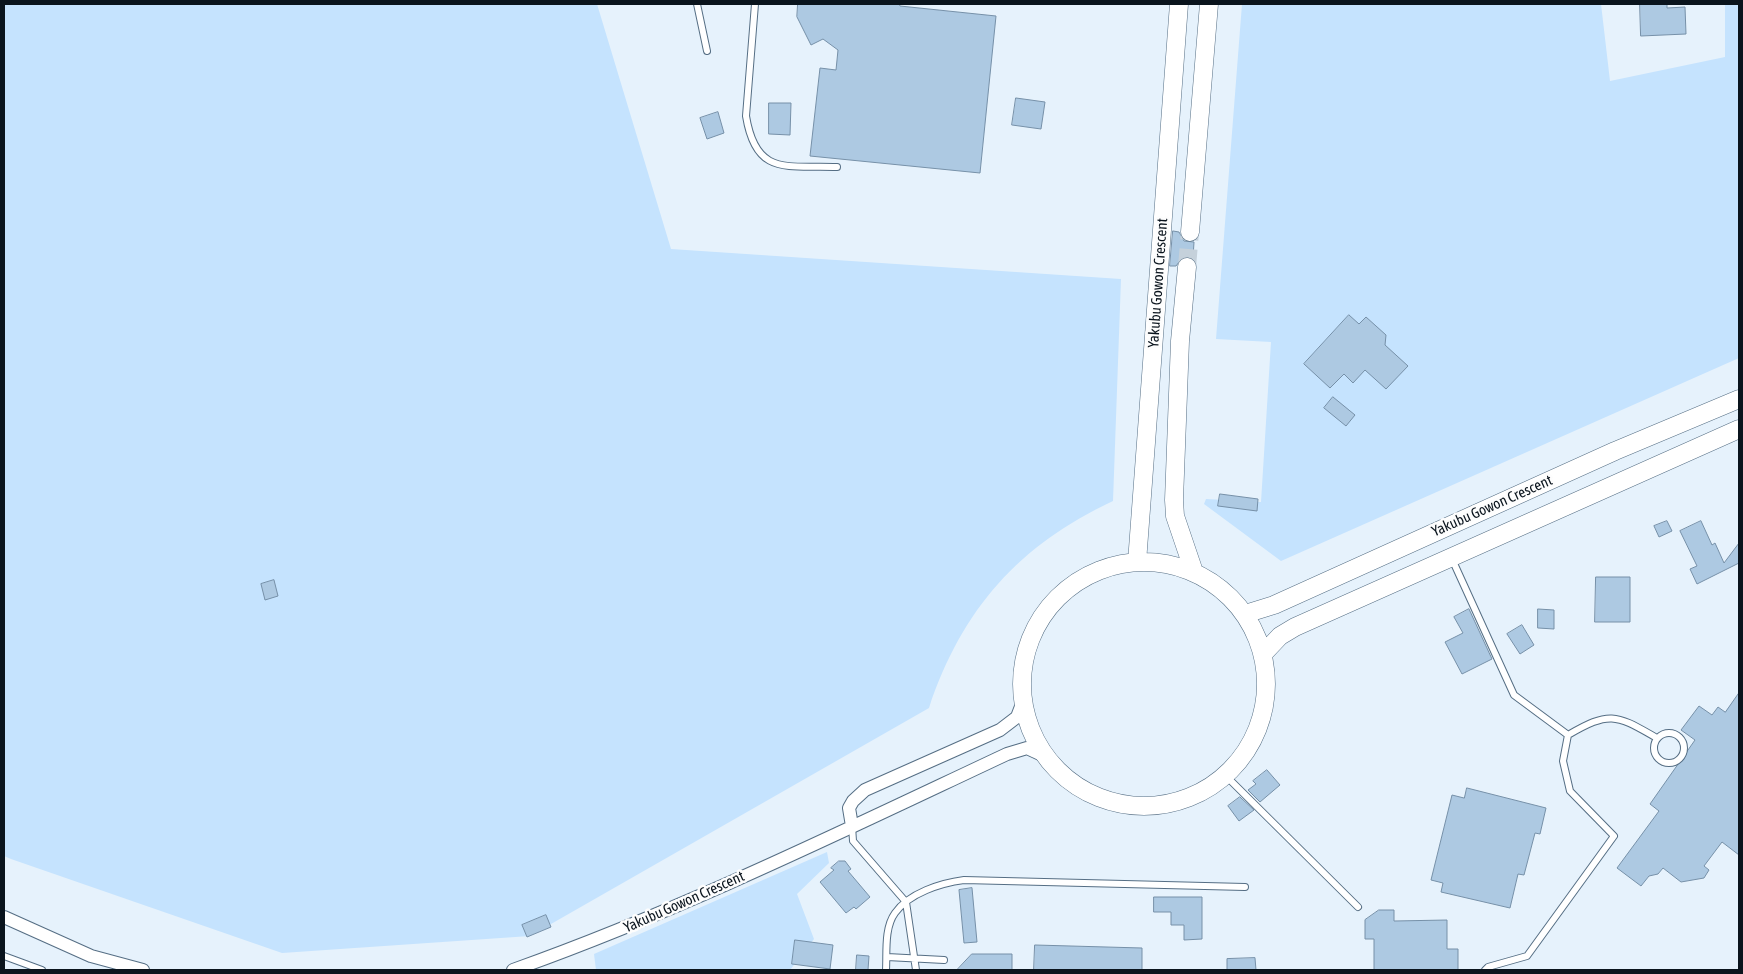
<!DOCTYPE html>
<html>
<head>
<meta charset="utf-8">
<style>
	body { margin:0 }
	#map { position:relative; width:1743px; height:974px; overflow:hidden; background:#e6f2fc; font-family:"Asap Condensed",sans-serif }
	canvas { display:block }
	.frame { position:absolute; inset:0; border:5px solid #0a141d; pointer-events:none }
</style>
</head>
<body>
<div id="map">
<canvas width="1743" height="974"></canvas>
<div class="frame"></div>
</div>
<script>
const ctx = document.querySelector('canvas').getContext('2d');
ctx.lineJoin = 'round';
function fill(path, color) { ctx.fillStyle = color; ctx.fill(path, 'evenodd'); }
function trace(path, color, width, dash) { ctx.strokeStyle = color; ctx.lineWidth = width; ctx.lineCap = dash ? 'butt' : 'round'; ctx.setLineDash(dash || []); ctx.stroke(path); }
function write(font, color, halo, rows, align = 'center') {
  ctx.font = font + ' "Asap Condensed",sans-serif'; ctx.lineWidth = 5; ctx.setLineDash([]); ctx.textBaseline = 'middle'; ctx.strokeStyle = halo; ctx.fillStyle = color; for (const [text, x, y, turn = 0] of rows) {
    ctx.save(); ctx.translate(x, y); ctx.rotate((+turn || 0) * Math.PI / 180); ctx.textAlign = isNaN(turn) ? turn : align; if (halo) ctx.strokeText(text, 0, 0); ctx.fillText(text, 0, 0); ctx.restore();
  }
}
fill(new Path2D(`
	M 4,4 L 597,4 L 671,249 L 1121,279 L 1113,501 C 1019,545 962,609 929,708 L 530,936 L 282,953 L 11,859 L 4,856 Z
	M 1242,4 L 1601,4 L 1610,81 L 1725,57 L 1725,4 L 1739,4 L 1739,358 L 1281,561 L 1204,504 L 1206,499 L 1261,502 L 1271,342 L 1216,339 Z
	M 827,852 L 829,863 L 797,894 L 814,939 L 790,970 L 596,970 L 594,954 Z`), '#c5e3fe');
const building = new Path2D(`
	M 798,4 L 899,4 L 900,6 L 996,16 L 980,173 L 810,156 L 820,68 L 836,70 L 838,50 L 823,39 L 811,45 L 797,17 Z
	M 1640,4 L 1667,4 L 1667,8 L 1685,7 L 1686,34 L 1641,36 Z
	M 1016,98 L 1045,102 L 1041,129 L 1012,125 Z
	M 769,103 L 791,103 L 790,135 L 769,134 Z
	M 718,112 L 724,133 L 707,139 L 700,118 Z
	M 1173,231 L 1179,232 L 1184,241 L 1194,242 L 1193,258 L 1182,258 L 1176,266 L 1170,266 Z
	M 1349,315 L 1359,324 L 1366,317 L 1386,335 L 1385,345 L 1408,366 L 1386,389 L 1365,370 L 1353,383 L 1344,374 L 1330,388 L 1304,364 Z
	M 1333,397 L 1355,415 L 1346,426 L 1324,408 Z
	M 1220,494 L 1258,499 L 1257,511 L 1218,506 Z
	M 1667,521 L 1672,531 L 1659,537 L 1654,526 Z
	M 1701,521 L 1712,545 L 1715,543 L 1724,563 L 1739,543 L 1739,563 L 1697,584 L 1690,569 L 1697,566 L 1680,531 Z
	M 1596,577 L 1630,577 L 1630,622 L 1595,622 Z
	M 274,580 L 278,596 L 265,600 L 261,584 Z
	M 1469,609 L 1492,659 L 1462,674 L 1445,642 L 1463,633 L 1454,617 Z
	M 1538,609 L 1554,610 L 1554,629 L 1538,628 Z
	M 1522,625 L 1534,645 L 1520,654 L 1507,634 Z
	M 1739,693 L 1739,855 L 1722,842 L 1704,866 L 1709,870 L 1704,878 L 1681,882 L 1663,868 L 1658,874 L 1649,876 L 1641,886 L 1617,868 L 1659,811 L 1650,804 L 1695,740 L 1681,730 L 1699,706 L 1712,715 L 1718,707 L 1725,712 Z
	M 1267,770 L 1280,785 L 1260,802 L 1248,790 L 1256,784 L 1253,781 Z
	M 1467,788 L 1546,808 L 1540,834 L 1535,833 L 1524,875 L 1518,874 L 1510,908 L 1441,892 L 1443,883 L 1431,880 L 1452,795 L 1464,798 Z
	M 1240,797 L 1254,810 L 1239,821 L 1228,806 Z
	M 839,861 L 845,861 L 851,869 L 848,871 L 870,897 L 856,909 L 854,907 L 846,913 L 820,882 L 834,870 L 831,868 Z
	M 972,888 L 977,942 L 964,943 L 959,890 Z
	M 1154,897 L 1202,897 L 1202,939 L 1184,940 L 1184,925 L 1171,925 L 1171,912 L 1154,912 Z
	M 1379,910 L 1394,910 L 1394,921 L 1447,920 L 1447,949 L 1458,949 L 1458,970 L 1374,970 L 1374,939 L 1365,939 L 1365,920 Z
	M 546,915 L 551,927 L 527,937 L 522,925 Z
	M 795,940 L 833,945 L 830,969 L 792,964 Z
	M 1035,945 L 1142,948 L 1142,970 L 1034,970 Z
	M 972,954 L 1012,954 L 1012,970 L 957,970 Z
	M 857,955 L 869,956 L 868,970 L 856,970 Z
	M 1255,958 L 1256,970 L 1227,970 L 1227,959 Z`);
fill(building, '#adc9e2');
trace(building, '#7690a8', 1);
trace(new Path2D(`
	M 1187,267 L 1190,232`), '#c5d1db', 18, [18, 9]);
const lane = new Path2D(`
	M 697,4 L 707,51
	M 755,4 L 746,116 C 756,177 787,165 837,167
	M 1452,559 L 1514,695 L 1568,735 L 1563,761 L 1570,791 L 1614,836 L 1527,956 L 1488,967 L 1485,970
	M1654 748a15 15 0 1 1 30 0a15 15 0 1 1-30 0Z
	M 1568,735 C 1611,710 1616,715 1657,738
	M 1226,776 L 1358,907
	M 852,826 L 853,841 L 906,902 L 916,970
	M 4,956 L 42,970
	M 887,957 L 944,960
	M 886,970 C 887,953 884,928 895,913 C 909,893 941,883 964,880 L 1245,887`);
const street = new Path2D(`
	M 852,826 L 849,808 L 853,801 L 865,790 L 1000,730 L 1017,717 L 1022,704
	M 4,917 L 91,956 L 143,970
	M 513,970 C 682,910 845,830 1007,754 L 1027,748 L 1042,755`);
const secondary = new Path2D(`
	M 1190,232 L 1209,4
	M 1187,267 L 1180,341 L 1174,500 L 1175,516 L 1194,572
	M1022 684a122 122 0 1 1 244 0a122 122 0 1 1-244 0Z
	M 1137,562 L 1179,4
	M 1245,614 L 1274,605 L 1615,451 L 1739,399
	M 1263,654 L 1280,636 L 1295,627 L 1739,429`);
trace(lane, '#556e84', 8);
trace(street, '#556e84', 14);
trace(secondary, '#556e84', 19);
trace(lane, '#fff', 6);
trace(street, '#fff', 12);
trace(secondary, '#fff', 18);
write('15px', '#0a141d', '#fdfdfd', [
	["Yakubu Gowon Crescent",1158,283,-86],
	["Yakubu Gowon Crescent",1492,506,-24],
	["Yakubu Gowon Crescent",684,902,-24]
]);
</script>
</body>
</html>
